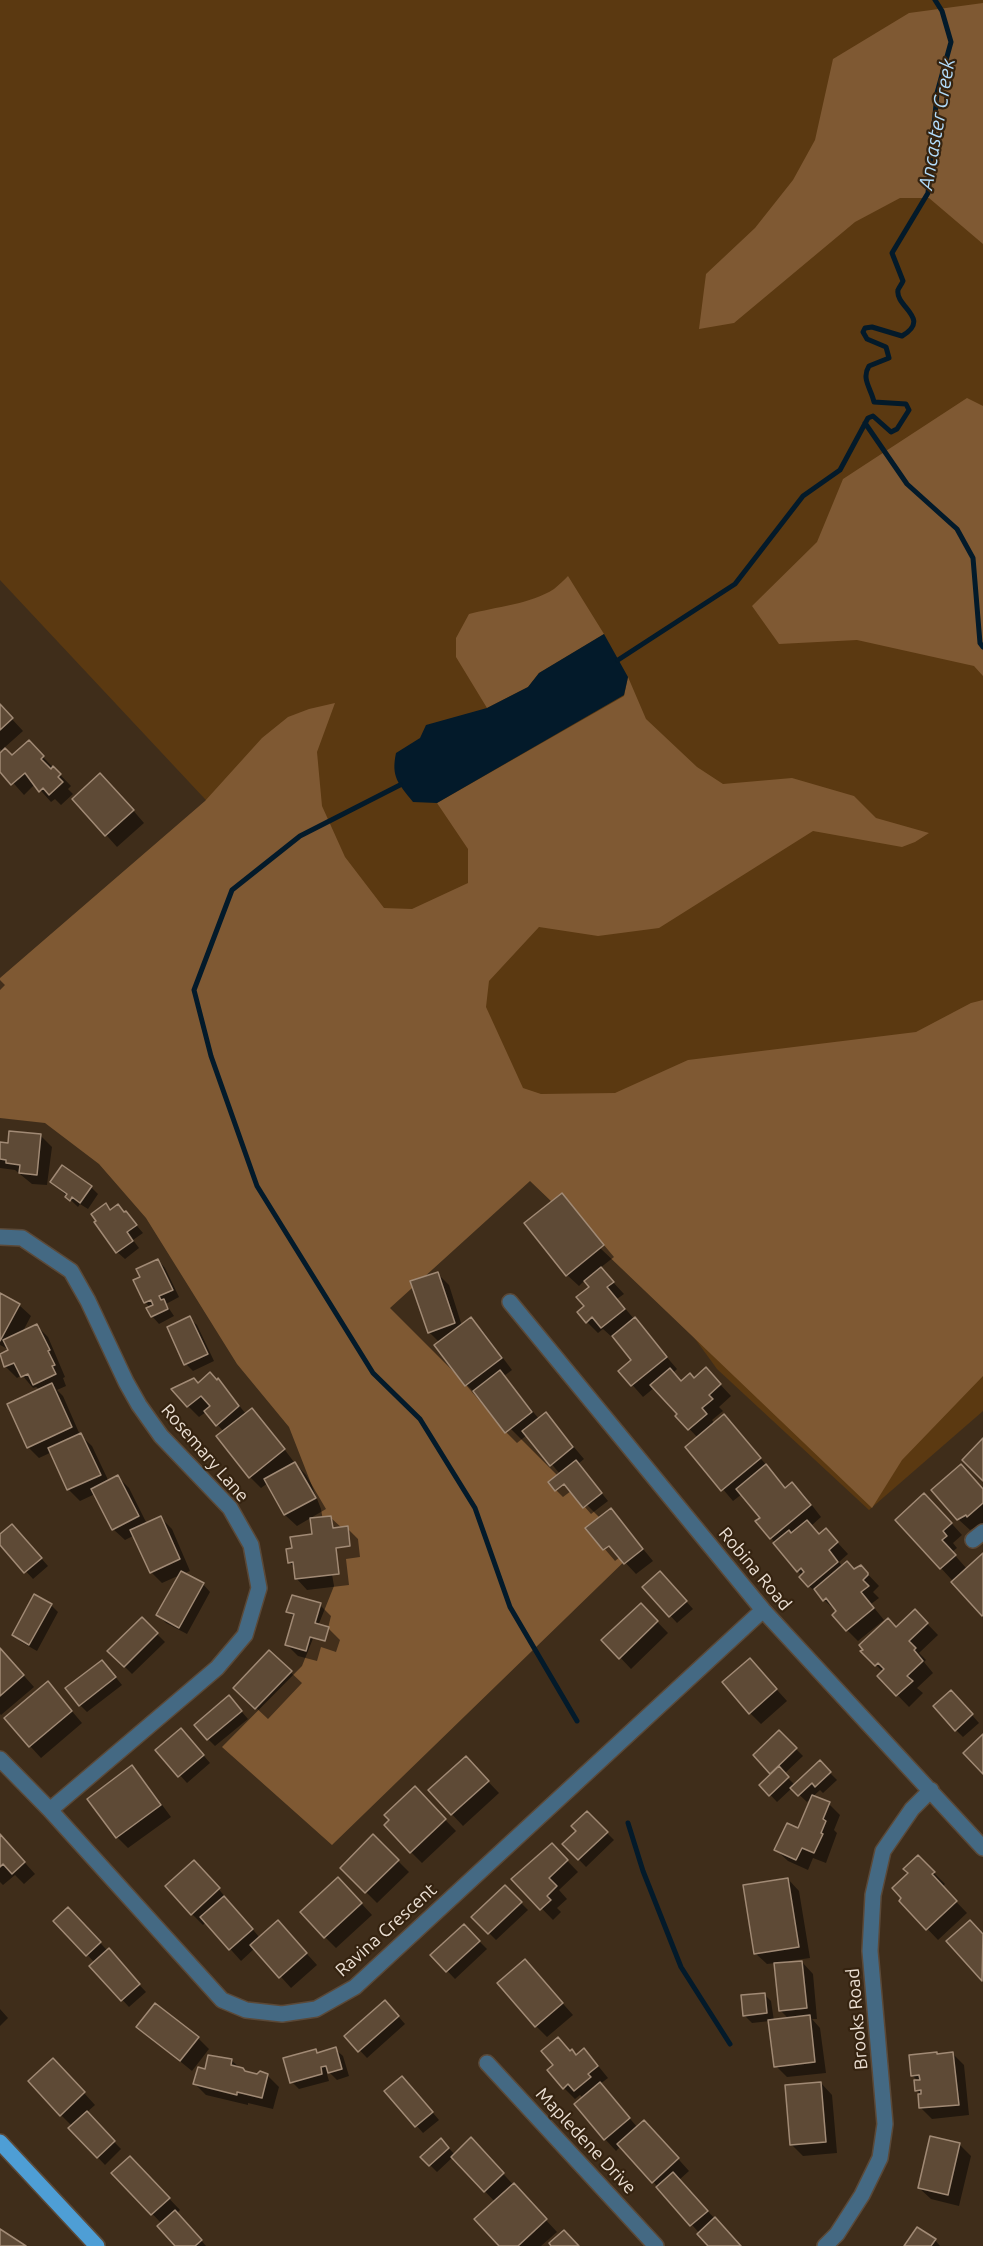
<!DOCTYPE html>
<html>
<head>
<meta charset="utf-8">
<style>
	body { margin:0 }
	canvas { display:block; background:#3f2d1a }
</style>
</head>
<body>
<canvas width="983" height="2246"></canvas>
<script>
const ctx = document.querySelector('canvas').getContext('2d');
ctx.lineJoin = 'round';
function fill(path, color) { ctx.fillStyle = color; ctx.fill(path, 'evenodd'); }
function trace(path, color, width, dash) { ctx.strokeStyle = color; ctx.lineWidth = width; ctx.lineCap = dash ? 'butt' : 'round'; ctx.setLineDash(dash || []); ctx.stroke(path); }
function write(font, color, halo, rows, align = 'center') {
  ctx.font = font + ' Ubuntu,sans-serif'; ctx.lineWidth = 4.5; ctx.setLineDash([]); ctx.textBaseline = 'middle'; ctx.strokeStyle = halo; ctx.fillStyle = color; for (const [text, x, y, turn = 0] of rows) {
    ctx.save(); ctx.translate(x, y); ctx.rotate((+turn || 0) * Math.PI / 180); ctx.textAlign = isNaN(turn) ? turn : align; if (halo) ctx.strokeText(text, 0, 0); ctx.fillText(text, 0, 0); ctx.restore();
  }
}
fill(new Path2D(`
	M 0,0 L 983,0 L 983,1411 L 869,1510 L 717,1369 L 643,1267 L 0,580 Z`), '#5b3911');
fill(new Path2D(`
	M 983,3 L 983,244 L 929,198 L 900,198 L 855,222 L 734,323 L 699,329 L 706,274 L 755,228 L 793,180 L 815,140 L 833,59 L 909,13 Z
	M 967,398 L 983,406 L 983,676 L 974,666 L 857,640 L 779,644 L 752,606 L 817,542 L 843,479 Z
	M 568,576 L 604,634 L 539,673 L 528,687 L 487,708 L 456,657 L 456,638 L 469,614 C 495,607 531,604 554,589 C 559,585 564,580 568,576 Z
	M 628,677 L 646,719 L 697,767 L 723,784 L 792,778 L 854,796 L 876,818 L 929,833 L 915,842 L 902,847 L 813,831 L 659,928 L 598,936 L 539,927 L 489,981 L 486,1007 L 523,1088 L 541,1094 L 615,1093 L 688,1060 L 916,1032 L 971,1003 L 983,1000 L 983,1376 L 902,1460 L 872,1508 L 530,1181 L 390,1308 L 634,1552 L 332,1845 L 222,1747 L 302,1666 L 334,1586 L 321,1509 L 289,1427 L 237,1364 L 146,1218 L 99,1164 L 45,1123 L 0,1118 L 0,978 L 205,801 L 262,738 L 288,717 L 309,709 L 335,703 L 317,752 L 322,806 L 345,857 L 384,908 L 412,909 L 468,883 L 468,849 L 437,803 L 624,696 Z`), '#7f5933');
fill(new Path2D(`
	M 604,634 L 628,677 L 624,695 L 437,803 L 413,802 C 398,783 391,777 396,753 L 420,738 L 426,725 L 487,708 L 528,687 L 539,673 Z`), '#031a2a');
fill(new Path2D(`
	M 0,706 L 23,731 L 4,748 L 12,757 L 40,754 L 71,786 L 68,789 L 73,794 L 61,805 L 55,799 L 51,802 L 35,784 L 24,795 L 0,768 L 0,755 L 3,752 L 0,749 Z
	M 112,786 L 144,823 L 117,847 L 74,799 Z
	M 0,980 L 5,985 L 0,990 Z
	M 41,1136 L 52,1147 L 47,1185 L 32,1184 L 15,1170 L 0,1168 L 0,1144 L 9,1145 Z
	M 52,1182 L 91,1187 L 98,1194 L 88,1209 L 80,1204 L 78,1207 Z
	M 562,1195 L 614,1257 L 600,1268 L 624,1294 L 617,1299 L 677,1369 L 673,1373 L 681,1382 L 695,1379 L 717,1381 L 731,1396 L 719,1407 L 723,1411 L 712,1420 L 715,1424 L 724,1416 L 787,1489 L 792,1484 L 804,1495 L 821,1517 L 811,1526 L 820,1536 L 837,1542 L 848,1554 L 839,1562 L 843,1567 L 854,1570 L 861,1567 L 879,1586 L 873,1592 L 879,1598 L 871,1604 L 884,1620 L 858,1641 L 847,1630 L 837,1612 L 809,1586 L 802,1576 L 771,1538 L 762,1518 L 742,1494 L 733,1501 L 687,1447 L 698,1438 L 677,1416 L 679,1414 L 654,1388 L 643,1397 L 620,1371 L 633,1361 L 615,1337 L 613,1338 L 603,1329 L 598,1333 L 587,1322 L 586,1307 L 591,1287 L 585,1280 L 579,1286 L 567,1275 Z
	M 105,1205 L 111,1211 L 126,1213 L 143,1233 L 133,1240 L 139,1248 L 125,1259 L 117,1252 Z
	M 158,1260 L 165,1268 L 179,1297 L 166,1304 L 174,1316 L 159,1324 L 152,1316 L 151,1308 L 145,1302 L 142,1278 Z
	M 437,1273 L 449,1285 L 462,1326 L 471,1319 L 482,1330 L 512,1370 L 504,1376 L 539,1419 L 546,1414 L 584,1459 L 578,1464 L 608,1501 L 591,1514 L 571,1491 L 563,1497 L 556,1490 L 560,1474 L 527,1435 L 517,1443 L 506,1432 L 466,1385 L 440,1343 L 429,1332 Z
	M 0,1294 L 19,1305 L 31,1316 L 22,1333 L 37,1326 L 48,1337 L 65,1377 L 63,1378 L 66,1386 L 57,1390 L 63,1396 L 80,1435 L 92,1446 L 109,1482 L 118,1477 L 129,1488 L 147,1524 L 161,1518 L 172,1529 L 190,1571 L 183,1574 L 203,1584 L 210,1592 L 187,1634 L 166,1623 L 158,1615 L 180,1575 L 162,1583 L 151,1572 L 135,1535 L 125,1540 L 113,1529 L 95,1494 L 80,1501 L 69,1490 L 52,1452 L 39,1458 L 28,1447 L 40,1390 L 36,1387 L 33,1388 L 22,1375 L 17,1378 L 5,1366 L 0,1355 L 10,1350 L 0,1345 Z
	M 189,1318 L 197,1325 L 214,1361 L 193,1371 L 186,1364 Z
	M 218,1380 L 246,1414 L 252,1410 L 263,1421 L 294,1462 L 306,1475 L 326,1509 L 297,1526 L 285,1515 L 268,1483 L 261,1488 L 250,1477 L 224,1432 L 206,1412 L 199,1417 L 188,1406 L 198,1384 Z
	M 983,1490 L 983,1524 L 970,1530 L 958,1519 Z
	M 936,1506 L 962,1535 L 953,1543 L 957,1548 L 952,1552 L 967,1569 L 983,1555 L 983,1614 L 897,1520 Z
	M 611,1510 L 653,1561 L 636,1574 L 620,1557 L 615,1561 L 587,1528 Z
	M 331,1518 L 342,1528 L 347,1528 L 358,1539 L 360,1557 L 346,1559 L 349,1585 L 307,1590 L 296,1578 L 295,1568 L 289,1562 L 293,1549 L 313,1536 Z
	M 19,1533 L 48,1566 L 33,1579 L 0,1543 L 0,1536 Z
	M 667,1580 L 693,1609 L 677,1623 L 644,1587 Z
	M 51,1605 L 58,1612 L 37,1651 L 21,1642 L 14,1635 Z
	M 320,1605 L 331,1616 L 328,1628 L 340,1640 L 336,1652 L 321,1647 L 317,1661 L 298,1656 L 287,1645 L 295,1618 L 288,1612 Z
	M 641,1605 L 668,1633 L 631,1669 L 604,1640 Z
	M 915,1611 L 938,1635 L 919,1653 L 926,1660 L 924,1662 L 933,1673 L 917,1688 L 923,1693 L 909,1707 L 879,1676 L 883,1672 L 863,1652 L 896,1629 Z
	M 142,1619 L 165,1642 L 132,1674 L 109,1651 Z
	M 0,1649 L 34,1687 L 1,1715 L 0,1714 Z
	M 269,1652 L 302,1683 L 268,1719 L 235,1688 Z
	M 750,1660 L 787,1701 L 761,1724 L 750,1713 Z
	M 109,1669 L 122,1685 L 87,1712 L 80,1705 Z
	M 48,1683 L 82,1723 L 41,1758 L 30,1746 Z
	M 958,1699 L 979,1723 L 963,1737 L 956,1730 Z
	M 236,1705 L 248,1719 L 215,1746 L 208,1739 Z
	M 779,1732 L 803,1756 L 784,1774 L 795,1785 L 819,1762 L 837,1780 L 823,1793 L 820,1790 L 807,1802 L 792,1788 L 777,1802 L 761,1785 L 773,1774 L 755,1755 Z
	M 188,1737 L 210,1763 L 187,1783 L 157,1750 Z
	M 132,1767 L 143,1779 L 171,1817 L 128,1848 L 117,1837 Z
	M 477,1770 L 499,1793 L 463,1826 L 430,1791 Z
	M 426,1800 L 456,1831 L 422,1863 L 411,1852 Z
	M 829,1804 L 840,1815 L 834,1830 L 837,1833 L 826,1863 L 813,1858 L 808,1870 L 788,1861 L 776,1850 Z
	M 587,1813 L 614,1840 L 586,1867 L 564,1844 L 578,1831 Z
	M 0,1835 L 35,1874 L 24,1884 L 15,1875 L 3,1885 L 0,1882 Z
	M 373,1836 L 409,1872 L 377,1903 L 342,1868 Z
	M 552,1845 L 578,1872 L 559,1890 L 567,1899 L 557,1908 L 561,1912 L 553,1920 L 513,1879 Z
	M 918,1857 L 945,1884 L 942,1887 L 967,1913 L 938,1940 L 901,1901 L 910,1873 Z
	M 205,1873 L 260,1938 L 289,1934 L 317,1965 L 291,1988 L 255,1948 L 241,1961 L 206,1922 L 203,1925 L 192,1914 Z
	M 788,1879 L 799,1891 L 810,1958 L 789,1961 L 789,1963 L 802,1962 L 813,1974 L 817,2019 L 812,2019 L 820,2028 L 826,2073 L 787,2077 L 776,2066 L 770,2021 L 752,2023 L 744,2015 L 764,1994 L 771,2001 L 774,2021 L 789,2019 L 780,2010 L 776,1963 L 767,1964 L 755,1953 Z
	M 505,1887 L 528,1910 L 496,1940 L 473,1917 Z
	M 349,1890 L 372,1915 L 336,1948 L 325,1937 Z
	M 75,1916 L 146,1992 L 129,2007 L 91,1966 L 95,1963 L 55,1921 Z
	M 970,1922 L 983,1935 L 983,1980 L 949,1941 Z
	M 471,1933 L 487,1949 L 455,1979 L 432,1955 Z
	M 525,1961 L 573,2015 L 547,2037 L 536,2026 Z
	M 0,2009 L 8,2018 L 0,2026 Z
	M 392,2009 L 405,2024 L 367,2058 L 346,2036 Z
	M 138,2027 L 198,2038 L 209,2049 L 192,2071 Z
	M 558,2039 L 577,2056 L 584,2050 L 595,2062 L 608,2078 L 600,2084 L 638,2128 L 655,2133 L 689,2171 L 679,2180 L 740,2246 L 711,2246 L 621,2146 L 616,2151 L 605,2139 L 583,2098 L 580,2095 L 575,2099 L 564,2088 L 555,2066 Z
	M 335,2049 L 343,2056 L 349,2076 L 337,2080 L 330,2073 L 327,2074 L 329,2081 L 299,2089 L 292,2082 L 316,2051 L 319,2054 Z
	M 953,2054 L 964,2065 L 969,2115 L 932,2119 L 921,2108 L 922,2096 L 916,2090 L 918,2081 L 912,2075 Z
	M 231,2060 L 246,2073 L 267,2075 L 279,2087 L 273,2109 L 248,2103 L 248,2105 L 206,2095 L 195,2084 L 206,2071 Z
	M 64,2071 L 95,2105 L 86,2113 L 121,2149 L 105,2165 L 70,2128 L 72,2126 L 61,2115 Z
	M 821,2083 L 832,2095 L 837,2153 L 803,2156 L 792,2145 Z
	M 409,2085 L 439,2120 L 423,2133 L 386,2091 Z
	M 931,2138 L 960,2145 L 971,2156 L 959,2206 L 931,2199 L 919,2188 Z
	M 448,2147 L 455,2155 L 482,2151 L 557,2232 L 541,2246 L 501,2246 L 495,2202 L 453,2157 L 437,2172 L 430,2165 Z
	M 141,2169 L 180,2210 L 177,2213 L 206,2246 L 177,2246 L 162,2224 L 113,2173 Z
	M 935,2240 L 940,2246 L 906,2246 Z`), '#0007');
trace(new Path2D(`
	M 865,423 L 907,484 L 957,529 L 973,558 L 980,643 L 983,647
	M 618,660 L 735,584 L 803,496 L 840,470 L 868,418 L 873,416 L 891,432 L 897,429 L 909,410 L 906,404 L 874,402 C 871,388 861,379 869,366 L 889,358 L 886,347 L 867,339 L 863,332 L 865,328 L 872,327 L 902,336 C 932,318 895,307 898,290 C 898,289 903,282 903,281 L 892,253 L 928,193 L 937,93 L 951,42 L 942,11 L 935,0
	M 400,785 L 300,836 L 232,890 L 194,990 L 211,1056 L 257,1186 L 373,1373 L 420,1419 L 475,1508 L 510,1607 L 577,1721
	M 628,1823 L 643,1871 L 681,1967 L 730,2044`), '#031a2a', 5);
const building = new Path2D(`
	M 0,704 L 13,718 L 0,730 Z
	M 29,740 L 44,756 L 41,759 L 51,769 L 53,766 L 61,774 L 58,777 L 63,782 L 49,795 L 43,788 L 39,792 L 25,773 L 11,785 L 0,772 L 0,753 L 5,748 L 12,755 Z
	M 100,773 L 134,810 L 105,836 L 72,799 Z
	M 9,1131 L 41,1134 L 37,1175 L 19,1173 L 20,1165 L 6,1163 L 6,1160 L 0,1159 L 0,1142 L 8,1143 Z
	M 62,1165 L 92,1186 L 80,1203 L 72,1197 L 70,1201 L 65,1197 L 67,1194 L 50,1182 Z
	M 562,1193 L 604,1245 L 566,1276 L 524,1223 Z
	M 106,1203 L 110,1210 L 118,1204 L 124,1212 L 126,1211 L 137,1225 L 127,1232 L 133,1241 L 116,1253 L 94,1222 L 96,1221 L 91,1214 Z
	M 158,1259 L 173,1290 L 159,1296 L 161,1300 L 164,1299 L 168,1309 L 151,1317 L 146,1308 L 153,1305 L 151,1300 L 144,1303 L 133,1280 L 140,1277 L 136,1269 Z
	M 601,1267 L 614,1282 L 607,1287 L 625,1309 L 601,1328 L 592,1317 L 586,1323 L 577,1312 L 584,1306 L 576,1297 L 589,1287 L 584,1281 Z
	M 438,1272 L 455,1323 L 428,1333 L 410,1281 Z
	M 0,1293 L 20,1304 L 0,1341 Z
	M 190,1316 L 208,1354 L 184,1365 L 167,1327 Z
	M 471,1317 L 502,1358 L 465,1386 L 434,1345 Z
	M 635,1317 L 667,1357 L 631,1386 L 618,1371 L 631,1360 L 612,1336 Z
	M 37,1324 L 50,1350 L 48,1351 L 55,1365 L 52,1366 L 56,1374 L 33,1385 L 28,1374 L 21,1377 L 14,1363 L 4,1367 L 0,1354 L 8,1350 L 3,1340 Z
	M 706,1367 L 721,1384 L 709,1395 L 713,1399 L 702,1408 L 707,1414 L 688,1430 L 675,1416 L 677,1414 L 650,1385 L 670,1368 L 681,1381 L 690,1373 L 694,1378 Z
	M 500,1370 L 532,1412 L 505,1433 L 473,1391 Z
	M 210,1372 L 217,1380 L 218,1378 L 239,1406 L 216,1426 L 204,1411 L 210,1406 L 201,1396 L 187,1407 L 171,1389 L 194,1378 L 198,1383 Z
	M 52,1383 L 72,1427 L 27,1448 L 7,1404 Z
	M 252,1408 L 285,1449 L 249,1478 L 216,1436 Z
	M 546,1412 L 573,1447 L 550,1466 L 522,1431 Z
	M 724,1414 L 761,1458 L 721,1491 L 685,1447 Z
	M 81,1433 L 101,1475 L 67,1490 L 48,1448 Z
	M 983,1438 L 983,1481 L 962,1460 Z
	M 576,1460 L 602,1493 L 583,1508 L 564,1484 L 555,1491 L 548,1482 Z
	M 295,1462 L 316,1498 L 284,1515 L 264,1479 Z
	M 766,1464 L 785,1488 L 792,1482 L 811,1505 L 770,1539 L 755,1521 L 760,1518 L 736,1489 Z
	M 961,1464 L 983,1489 L 983,1503 L 967,1517 L 966,1515 L 957,1520 L 931,1490 Z
	M 118,1475 L 139,1516 L 112,1530 L 91,1489 Z
	M 924,1493 L 952,1523 L 943,1531 L 947,1536 L 942,1540 L 956,1555 L 940,1569 L 895,1520 Z
	M 611,1508 L 643,1549 L 624,1564 L 609,1546 L 603,1550 L 585,1528 Z
	M 161,1516 L 180,1559 L 150,1573 L 130,1530 Z
	M 331,1516 L 333,1528 L 348,1526 L 350,1546 L 336,1548 L 339,1574 L 295,1579 L 293,1562 L 288,1563 L 286,1549 L 292,1548 L 290,1537 L 312,1534 L 310,1518 Z
	M 807,1520 L 819,1534 L 826,1528 L 838,1542 L 829,1550 L 838,1562 L 808,1587 L 799,1577 L 804,1572 L 801,1568 L 797,1572 L 773,1543 L 789,1530 L 791,1533 Z
	M 12,1524 L 42,1558 L 24,1573 L 0,1545 L 0,1534 Z
	M 983,1553 L 983,1615 L 982,1616 L 951,1582 Z
	M 847,1561 L 854,1569 L 861,1565 L 868,1573 L 868,1575 L 863,1580 L 869,1586 L 861,1592 L 874,1608 L 846,1631 L 832,1615 L 836,1611 L 826,1598 L 823,1601 L 814,1589 Z
	M 181,1571 L 204,1583 L 179,1628 L 156,1615 Z
	M 660,1571 L 687,1601 L 669,1617 L 642,1587 Z
	M 34,1594 L 52,1604 L 29,1645 L 12,1635 Z
	M 292,1595 L 321,1603 L 315,1623 L 329,1627 L 325,1641 L 310,1637 L 306,1651 L 285,1645 L 294,1614 L 286,1612 Z
	M 641,1603 L 658,1621 L 619,1659 L 601,1640 Z
	M 915,1609 L 928,1623 L 909,1641 L 916,1648 L 914,1650 L 923,1661 L 907,1676 L 913,1681 L 896,1696 L 877,1676 L 884,1669 L 878,1663 L 875,1666 L 860,1651 L 863,1650 L 859,1645 L 888,1618 L 896,1627 Z
	M 142,1617 L 158,1633 L 124,1667 L 107,1651 Z
	M 0,1648 L 24,1675 L 0,1696 Z
	M 269,1650 L 292,1671 L 255,1709 L 233,1688 Z
	M 750,1658 L 777,1689 L 749,1714 L 722,1682 Z
	M 102,1660 L 116,1677 L 79,1706 L 65,1688 Z
	M 48,1681 L 72,1711 L 29,1747 L 4,1718 Z
	M 951,1690 L 973,1714 L 955,1731 L 933,1706 Z
	M 229,1695 L 242,1711 L 207,1740 L 194,1725 Z
	M 181,1728 L 204,1755 L 178,1777 L 155,1750 Z
	M 779,1730 L 797,1748 L 770,1774 L 753,1755 Z
	M 983,1734 L 983,1774 L 963,1753 Z
	M 466,1756 L 489,1781 L 451,1815 L 428,1790 Z
	M 820,1760 L 831,1772 L 815,1787 L 812,1783 L 798,1796 L 790,1788 Z
	M 132,1765 L 161,1805 L 116,1838 L 87,1799 Z
	M 779,1766 L 789,1777 L 769,1796 L 759,1785 Z
	M 415,1786 L 446,1819 L 410,1853 L 384,1825 L 389,1820 L 384,1815 Z
	M 812,1795 L 830,1802 L 823,1819 L 826,1821 L 821,1833 L 823,1834 L 814,1853 L 802,1848 L 796,1860 L 774,1850 L 787,1823 L 798,1828 Z
	M 587,1811 L 608,1832 L 578,1860 L 562,1844 L 576,1831 L 571,1826 Z
	M 0,1834 L 25,1862 L 12,1874 L 3,1864 L 0,1867 Z
	M 373,1834 L 399,1860 L 365,1893 L 340,1868 Z
	M 552,1843 L 568,1860 L 549,1878 L 557,1886 L 547,1896 L 551,1900 L 540,1910 L 511,1879 Z
	M 918,1855 L 935,1872 L 932,1874 L 957,1901 L 926,1930 L 899,1901 L 901,1898 L 892,1888 L 908,1873 L 903,1869 Z
	M 194,1860 L 220,1888 L 191,1915 L 165,1886 Z
	M 338,1877 L 362,1903 L 324,1938 L 300,1912 Z
	M 788,1878 L 799,1947 L 754,1954 L 743,1885 Z
	M 505,1885 L 522,1902 L 488,1934 L 471,1917 Z
	M 224,1896 L 253,1929 L 229,1950 L 200,1917 Z
	M 68,1907 L 101,1942 L 86,1956 L 53,1921 Z
	M 278,1920 L 307,1953 L 279,1978 L 250,1945 Z
	M 970,1920 L 983,1934 L 982,1981 L 946,1941 Z
	M 464,1924 L 480,1941 L 446,1972 L 430,1955 Z
	M 109,1948 L 140,1984 L 121,2001 L 89,1966 Z
	M 525,1959 L 563,2003 L 535,2027 L 497,1983 Z
	M 802,1961 L 807,2008 L 779,2011 L 774,1963 Z
	M 765,1993 L 767,2013 L 743,2016 L 741,1995 Z
	M 385,2000 L 399,2016 L 358,2052 L 344,2036 Z
	M 155,2003 L 199,2037 L 180,2061 L 136,2027 Z
	M 810,2015 L 815,2062 L 774,2067 L 768,2020 Z
	M 558,2037 L 570,2051 L 572,2049 L 576,2055 L 584,2048 L 598,2066 L 588,2074 L 591,2077 L 574,2091 L 568,2084 L 563,2089 L 547,2070 L 553,2065 L 541,2051 Z
	M 336,2047 L 342,2069 L 328,2073 L 326,2066 L 321,2067 L 322,2074 L 290,2083 L 283,2058 L 316,2049 L 317,2053 Z
	M 937,2052 L 937,2054 L 953,2052 L 959,2105 L 919,2108 L 918,2094 L 921,2094 L 921,2090 L 915,2091 L 914,2080 L 920,2080 L 919,2075 L 911,2076 L 909,2055 Z
	M 208,2055 L 232,2059 L 231,2065 L 243,2068 L 245,2071 L 257,2074 L 260,2071 L 268,2074 L 262,2098 L 237,2092 L 237,2095 L 193,2084 L 198,2067 L 205,2069 Z
	M 53,2058 L 85,2092 L 60,2116 L 28,2081 Z
	M 402,2076 L 433,2112 L 415,2127 L 384,2091 Z
	M 600,2082 L 630,2118 L 604,2140 L 574,2104 Z
	M 821,2082 L 826,2142 L 790,2145 L 785,2085 Z
	M 87,2111 L 115,2141 L 97,2158 L 68,2128 Z
	M 644,2120 L 679,2158 L 652,2183 L 617,2144 Z
	M 930,2136 L 960,2143 L 948,2195 L 918,2188 Z
	M 471,2137 L 504,2173 L 484,2192 L 451,2157 Z
	M 441,2138 L 449,2148 L 429,2166 L 420,2157 Z
	M 130,2156 L 170,2198 L 151,2215 L 111,2173 Z
	M 673,2172 L 708,2211 L 690,2226 L 656,2187 Z
	M 514,2183 L 547,2219 L 518,2246 L 499,2246 L 474,2219 Z
	M 175,2210 L 202,2240 L 195,2246 L 175,2246 L 157,2226 Z
	M 715,2217 L 741,2246 L 708,2246 L 697,2234 Z
	M 917,2227 L 936,2239 L 931,2246 L 904,2246 Z
	M 0,2229 L 26,2246 L 0,2246 Z
	M 564,2230 L 579,2246 L 551,2246 L 549,2243 Z`);
fill(building, '#5e4a36');
trace(building, '#a18a75', 1.5);
const minor = new Path2D(`
	M 0,1237 L 22,1238 L 71,1271 L 88,1301 L 126,1382 L 139,1405 L 161,1436 L 230,1508 L 251,1545 L 259,1588 L 245,1635 L 217,1668 L 50,1810
	M 510,1302 L 763,1610 L 983,1848
	M 973,1540 L 983,1532
	M 0,1759 L 50,1810 L 222,2000 L 246,2010 L 282,2014 L 316,2009 L 355,1987 L 763,1610
	M 487,2063 L 656,2246
	M 825,2246 L 837,2234 L 862,2195 L 880,2158 L 885,2124 L 870,1951 L 873,1895 L 883,1851 L 912,1809 L 931,1790`);
const major = new Path2D(`
	M 0,2142 L 97,2246`);
trace(minor, '#5b4938', 18);
trace(major, '#5b4938', 18);
trace(minor, '#446983', 15);
trace(major, '#4e9ed5', 15);
write('18px', '#ebdfd3', '#352310', [
	["Rosemary Lane",205,1453,49],
	["Robina Road",755,1569,50],
	["Ravina Crescent",386,1930,-42],
	["Brooks Road",857,2019,-95],
	["Mapledene Drive",586,2141,47]
]);
write('italic 20px', '#b1dbfa', '#352310', [
	["Ancaster Creek",937,124,-80]
]);
</script>
</body>
</html>
